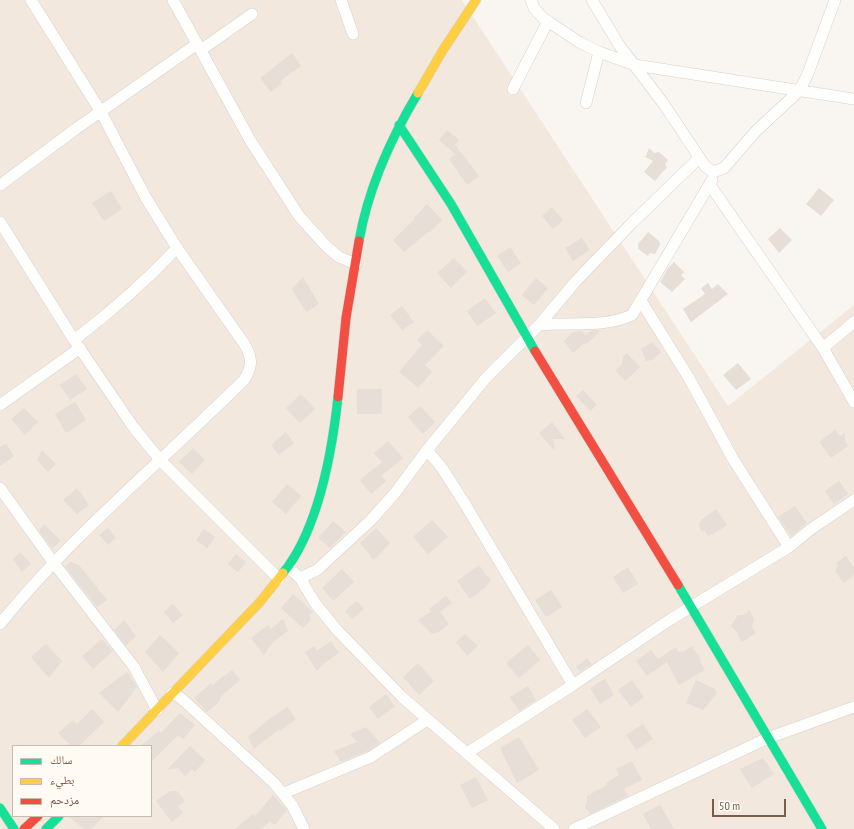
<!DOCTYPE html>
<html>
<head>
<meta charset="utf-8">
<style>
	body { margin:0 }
	#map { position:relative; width:854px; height:829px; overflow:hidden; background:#f9f5f0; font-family:"PT Sans Narrow","Noto Naskh Arabic",sans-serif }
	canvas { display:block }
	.legend { position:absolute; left:12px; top:745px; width:140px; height:72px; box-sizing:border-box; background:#fffaf3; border:1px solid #cabbb1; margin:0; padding:5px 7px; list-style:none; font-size:12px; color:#7a5c4d }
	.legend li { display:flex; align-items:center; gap:8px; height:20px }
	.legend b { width:20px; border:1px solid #cabbb1 }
	.scale { position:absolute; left:712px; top:799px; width:74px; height:18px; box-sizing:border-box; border:2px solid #7a5c4d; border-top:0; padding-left:5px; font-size:12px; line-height:14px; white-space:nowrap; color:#7a5c4d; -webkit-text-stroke:3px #fffaf3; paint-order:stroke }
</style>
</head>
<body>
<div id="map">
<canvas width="854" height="829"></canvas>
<ul class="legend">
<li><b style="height:5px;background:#16e098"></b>سالك</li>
<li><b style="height:5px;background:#ffcf43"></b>بطيء</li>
<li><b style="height:5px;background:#f24e42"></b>مزدحم</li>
</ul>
<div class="scale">50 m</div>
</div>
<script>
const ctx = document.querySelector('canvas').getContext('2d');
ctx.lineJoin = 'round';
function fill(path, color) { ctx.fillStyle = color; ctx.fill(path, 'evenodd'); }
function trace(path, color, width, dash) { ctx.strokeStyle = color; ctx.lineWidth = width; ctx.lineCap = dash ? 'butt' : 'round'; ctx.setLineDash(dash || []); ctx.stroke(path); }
fill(new Path2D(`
	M 0,0 L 462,0 L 728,406 L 854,305 L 854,829 L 0,829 ZM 13,746 L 151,746 L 151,816 L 13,816 Z`), '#f2e8de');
fill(new Path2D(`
	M 292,53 L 301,66 L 280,81 L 282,83 L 271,92 L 260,78 Z
	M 447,130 L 459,140 L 455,145 L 479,176 L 467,185 L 449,159 L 455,154 L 439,140 Z
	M 649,148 L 654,153 L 659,152 L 668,160 L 665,164 L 667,167 L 655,181 L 644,172 L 653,161 L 644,156 L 646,156 Z
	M 819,188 L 834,200 L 821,216 L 806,204 Z
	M 111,191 L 122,209 L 104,221 L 92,203 Z
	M 427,204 L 442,220 L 429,233 L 428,232 L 404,252 L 393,240 L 415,219 L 414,218 Z
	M 552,207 L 563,220 L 553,229 L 542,216 Z
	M 780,228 L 792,240 L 779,253 L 768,239 Z
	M 648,232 L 659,241 L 660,244 L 655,254 L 650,253 L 648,256 L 638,249 L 638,244 Z
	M 582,238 L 590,250 L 573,261 L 565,248 Z
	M 510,247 L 521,263 L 508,272 L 497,256 Z
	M 454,258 L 467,272 L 451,288 L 437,273 Z
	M 674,262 L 684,272 L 681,275 L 685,279 L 672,292 L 660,282 L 668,268 Z
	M 303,277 L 319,304 L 306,312 L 292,289 Z
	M 536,278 L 548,288 L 534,305 L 522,295 Z
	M 708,283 L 712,289 L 718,284 L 728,294 L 691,322 L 683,309 L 705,294 L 701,288 Z
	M 485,298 L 496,313 L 477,326 L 467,311 Z
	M 402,306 L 414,322 L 402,330 L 390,315 Z
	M 427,330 L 444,346 L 425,365 L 432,372 L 418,388 L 399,372 L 422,345 L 417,340 Z
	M 593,330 L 601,330 L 589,342 L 589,343 L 583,344 L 573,353 L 564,341 L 573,332 L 582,331 L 585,335 Z
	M 652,342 L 661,352 L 652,360 L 646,361 L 641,349 Z
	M 627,353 L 640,367 L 625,381 L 615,370 L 622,364 L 623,357 Z
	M 738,363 L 751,379 L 736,390 L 723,375 Z
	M 76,374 L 87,389 L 70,400 L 60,385 Z
	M 357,389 L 382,389 L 382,414 L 357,414 Z
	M 583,390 L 597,405 L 590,411 L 576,396 Z
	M 301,394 L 315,409 L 300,423 L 286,408 Z
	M 75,402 L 86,420 L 66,433 L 55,414 Z
	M 420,406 L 435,422 L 423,434 L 408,417 Z
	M 24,408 L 38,422 L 25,435 L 11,419 Z
	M 552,422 L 565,439 L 553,439 L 555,451 L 539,433 Z
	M 835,430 L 840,436 L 845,432 L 845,441 L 848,446 L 831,458 L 819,442 Z
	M 286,432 L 294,443 L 279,455 L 271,445 Z
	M 388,441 L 403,458 L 381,476 L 386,481 L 371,494 L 360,480 L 382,462 L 374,453 Z
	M 6,444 L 14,456 L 0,466 L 0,447 Z
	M 193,448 L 205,460 L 192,474 L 179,462 Z
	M 42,450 L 56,464 L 48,472 L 37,460 Z
	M 839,481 L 848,494 L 834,504 L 825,491 Z
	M 287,484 L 301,496 L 286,514 L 272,502 Z
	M 77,488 L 89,505 L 77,514 L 63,500 Z
	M 795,506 L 807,523 L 791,536 L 778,517 Z
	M 716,509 L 727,525 L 712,535 L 711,534 L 708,536 L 705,531 L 701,531 L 699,525 L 701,520 Z
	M 432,520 L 448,537 L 428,554 L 413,537 Z
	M 333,521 L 346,532 L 330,548 L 318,538 Z
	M 44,524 L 61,541 L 52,548 L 39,531 Z
	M 108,528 L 116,538 L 108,545 L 99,535 Z
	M 376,528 L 390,543 L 374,560 L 360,543 Z
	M 204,529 L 215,537 L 207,548 L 196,540 Z
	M 20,552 L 31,564 L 22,572 L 13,559 Z
	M 236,554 L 246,562 L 238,572 L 228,564 Z
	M 846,556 L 854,568 L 854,575 L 844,583 L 835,571 L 838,566 L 836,563 Z
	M 71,562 L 79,565 L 107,600 L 97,607 L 65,566 Z
	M 479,565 L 486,575 L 491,579 L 486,587 L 470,599 L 457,581 Z
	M 628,567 L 638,584 L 623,593 L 613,577 Z
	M 342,569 L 354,582 L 333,601 L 322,588 Z
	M 551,590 L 562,607 L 546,617 L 535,600 Z
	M 293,594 L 313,612 L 309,616 L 311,619 L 303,628 L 281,608 Z
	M 446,596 L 452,603 L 440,612 L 449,624 L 439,632 L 432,634 L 418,620 L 431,612 L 429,609 Z
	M 357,601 L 364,609 L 352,619 L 345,611 Z
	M 173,604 L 183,615 L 173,623 L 164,612 Z
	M 750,610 L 754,619 L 752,627 L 756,633 L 742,642 L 738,636 L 738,633 L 731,626 L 738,615 L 743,615 Z
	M 283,619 L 288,631 L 273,642 L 264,655 L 251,638 L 268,625 L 271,629 Z
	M 124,620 L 136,636 L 126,646 L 114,630 Z
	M 465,634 L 478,646 L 467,656 L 456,642 Z
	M 160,635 L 179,653 L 163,672 L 145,652 Z
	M 102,639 L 113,651 L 93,669 L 82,656 Z
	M 331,641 L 339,653 L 323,664 L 317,671 L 305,652 L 314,646 L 317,651 Z
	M 46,644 L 62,661 L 49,678 L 31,657 Z
	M 528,645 L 540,660 L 519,678 L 506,663 Z
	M 692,646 L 697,654 L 699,654 L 701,663 L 705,670 L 679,685 L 667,662 L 647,676 L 636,661 L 651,650 L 658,659 L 676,647 L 679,652 L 685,651 Z
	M 587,658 L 592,664 L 580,672 L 576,667 Z
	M 418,663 L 434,681 L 419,695 L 403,677 Z
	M 232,670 L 240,680 L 221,696 L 219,702 L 207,712 L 194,698 L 211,683 L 212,685 Z
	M 127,672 L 137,687 L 118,712 L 99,693 Z
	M 605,679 L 614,695 L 600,704 L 590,688 Z
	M 632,680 L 644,697 L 631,707 L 618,690 Z
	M 696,680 L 715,689 L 717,693 L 703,710 L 686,703 Z
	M 528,686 L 536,700 L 519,711 L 510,697 Z
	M 386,694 L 395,706 L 378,719 L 369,707 Z
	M 287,707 L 296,719 L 280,731 L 278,730 L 254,749 L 248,737 L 269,719 Z
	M 92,709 L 104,722 L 79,746 L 71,746 L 58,733 L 73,720 L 77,724 Z
	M 587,709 L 601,727 L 585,738 L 572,720 Z
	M 180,713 L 195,725 L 183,739 L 178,735 L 151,762 L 151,746 L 140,746 L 159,731 L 161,733 Z
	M 643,724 L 653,739 L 636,750 L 626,735 Z
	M 366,727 L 380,743 L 368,751 L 341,762 L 334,751 L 357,742 L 350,734 Z
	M 519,737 L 539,770 L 517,783 L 500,748 Z
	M 190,746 L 205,760 L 195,772 L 192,769 L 185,776 L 178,768 L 167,770 Z
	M 763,758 L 774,774 L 752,788 L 740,769 Z
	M 632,761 L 642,780 L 624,789 L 628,796 L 590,814 L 585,806 L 587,802 L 587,796 L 607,785 L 606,783 L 619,775 L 616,769 Z
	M 476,777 L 488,800 L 472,808 L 460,785 Z
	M 170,791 L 177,791 L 185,801 L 178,806 L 183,813 L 172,822 L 156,801 Z
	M 273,795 L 287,810 L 275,825 L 270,821 L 261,829 L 235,829 L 253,814 L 255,816 Z
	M 660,805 L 674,829 L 651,829 L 643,814 Z
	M 68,816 L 104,816 L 91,829 L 84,829 Z`), '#e6ded7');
const street = new Path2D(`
	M 31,0 L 101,112 L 146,198 L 177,248 C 145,282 111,312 74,340
	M 173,0 L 250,140 L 299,216 L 327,247 L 339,257 L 356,264
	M 341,0 L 353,34
	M 531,0 L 534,8 L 543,18 L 579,42 L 599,52 L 635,65 L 854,99
	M 592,0 L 619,45 L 663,103 L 705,166 L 713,172 L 724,168 L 756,131 L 799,91 L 807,76 L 835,0
	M 201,50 L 252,14
	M 513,89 L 548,21
	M 586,103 L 599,52
	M 0,185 L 77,128 L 197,44
	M 710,185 L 823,348 L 854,402
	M 0,222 L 74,340 L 134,428 L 161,461 L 279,579
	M 641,301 L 689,378 L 733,459 L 789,547
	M 539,325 C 570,322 604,328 632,315 L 712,180
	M 823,348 L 854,322
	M 0,405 L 80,348
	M 427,450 L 442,468 L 465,504 L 573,685
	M 0,488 L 53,562 L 134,667 L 157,710
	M 288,567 L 300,578 L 315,603 L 337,630 L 402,697 L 554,829
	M 300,578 L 317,570 L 371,520 L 395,493 L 427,450 L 486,378 L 539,325 L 576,281 L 632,223 L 699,158
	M 0,624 C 73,534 162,461 244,380 C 252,367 253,359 245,345 L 177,248
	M 172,693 L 181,698 L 274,783 L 292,805 L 304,829
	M 467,753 L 573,685 L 671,619 L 789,547 L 811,529 L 854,500
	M 284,793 L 371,757 L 427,720
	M 574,829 L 768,738 L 854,707`);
const fast = new Path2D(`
	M 399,125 L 451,204 L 535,351
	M 359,241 C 368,189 391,138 418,93
	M 283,573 C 318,530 332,452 338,397
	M 678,585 L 822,829
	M 0,808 L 14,829
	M 46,829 L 59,816`);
const slow = new Path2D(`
	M 418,93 L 443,50 L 476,0
	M 122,746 L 260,602 L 283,573`);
const jam = new Path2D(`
	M 535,351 L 678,585
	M 338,397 L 346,318 L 359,241
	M 24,829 L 38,816`);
trace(street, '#d7d1cb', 12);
trace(fast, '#d9d2cb', 10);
trace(slow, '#d9d2cb', 10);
trace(jam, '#d9d2cb', 10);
trace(street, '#fefefd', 11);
trace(fast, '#16e098', 9);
trace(slow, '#ffcf43', 9);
trace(jam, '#f24e42', 9);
</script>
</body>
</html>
